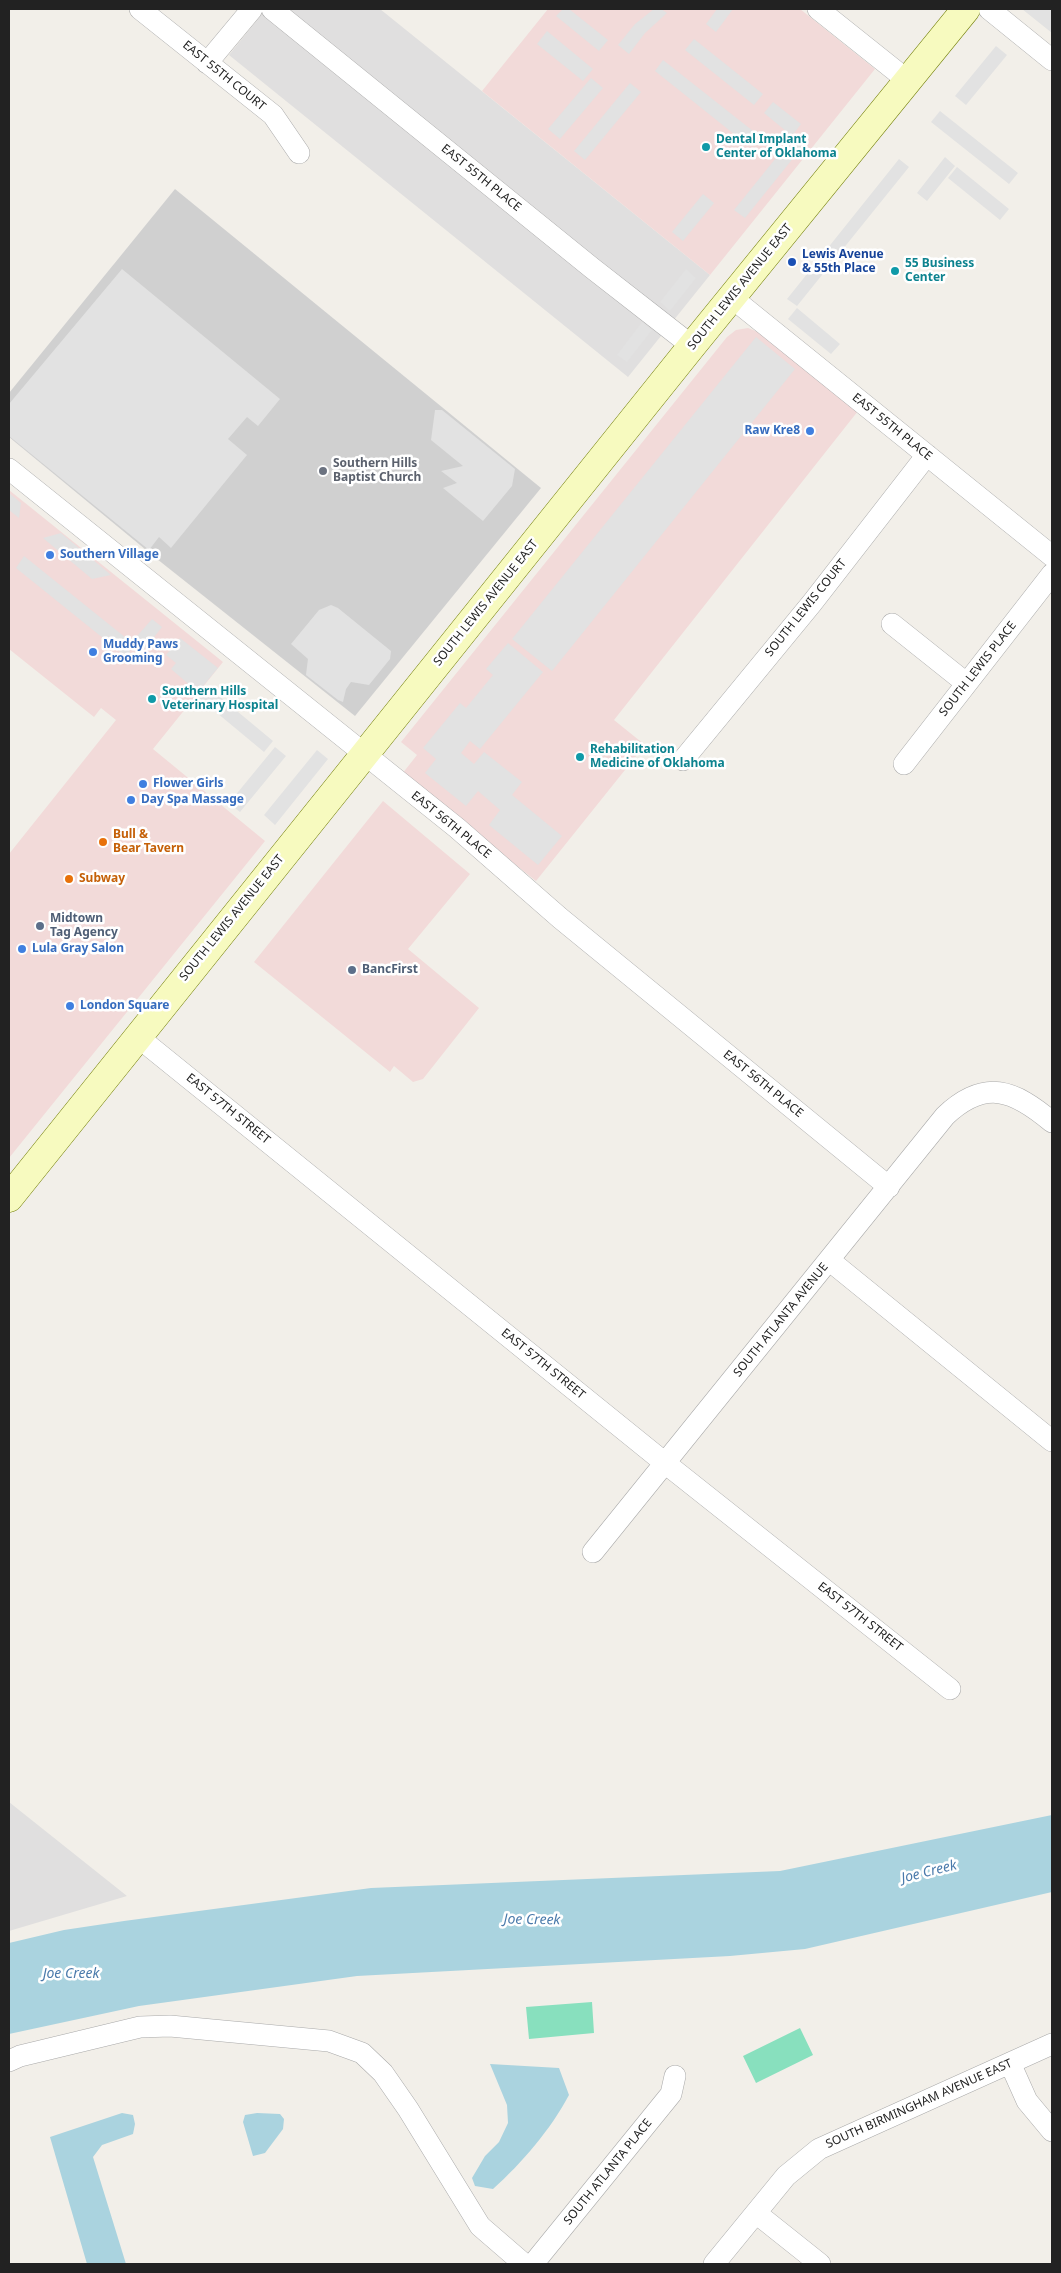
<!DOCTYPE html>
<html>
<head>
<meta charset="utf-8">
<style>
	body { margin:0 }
	#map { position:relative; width:1061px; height:2273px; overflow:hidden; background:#f2efe9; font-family:"Noto Sans",sans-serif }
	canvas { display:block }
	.frame { position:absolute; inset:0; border:10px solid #222; pointer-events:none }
</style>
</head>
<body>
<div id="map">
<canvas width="1061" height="2273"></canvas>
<div class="frame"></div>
</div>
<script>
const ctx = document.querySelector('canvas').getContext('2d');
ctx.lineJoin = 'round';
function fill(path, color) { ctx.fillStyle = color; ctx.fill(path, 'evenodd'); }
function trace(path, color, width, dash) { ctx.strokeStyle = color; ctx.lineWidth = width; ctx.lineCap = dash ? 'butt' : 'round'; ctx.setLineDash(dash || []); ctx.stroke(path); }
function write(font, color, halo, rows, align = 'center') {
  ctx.font = font + ' "Noto Sans",sans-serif'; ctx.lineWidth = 5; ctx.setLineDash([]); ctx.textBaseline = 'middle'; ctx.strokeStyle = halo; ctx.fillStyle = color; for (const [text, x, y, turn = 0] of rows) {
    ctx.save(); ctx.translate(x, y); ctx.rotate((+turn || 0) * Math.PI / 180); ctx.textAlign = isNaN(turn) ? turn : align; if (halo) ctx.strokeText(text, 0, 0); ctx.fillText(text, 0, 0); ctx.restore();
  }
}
fill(new Path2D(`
	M 266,9 L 380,9 L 710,275 L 628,377 L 229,55 Z
	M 9,1802 L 127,1896 L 9,1931 Z`), '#e0dfdf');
fill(new Path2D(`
	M 548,9 L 800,9 L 875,69 L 710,275 L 482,91 Z
	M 748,328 L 758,332 L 858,411 L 614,720 L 645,745 L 536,881 L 402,774 L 417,755 L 401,742 L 727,337 L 736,330 Z
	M 9,490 L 223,662 L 153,749 L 265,841 L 9,1158 L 9,854 L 116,720 L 101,708 L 94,717 L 9,649 Z
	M 383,801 L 470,874 L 408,949 L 479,1008 L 423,1079 L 413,1082 L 394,1066 L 390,1072 L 254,962 Z`), '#f2dad9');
fill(new Path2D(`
	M 175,189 L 541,488 L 355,716 L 157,559 L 9,437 L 9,393 Z`), '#d0d0d0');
fill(new Path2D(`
	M 592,2002 L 594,2033 L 529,2039 L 526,2007 Z
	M 800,2028 L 813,2055 L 756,2083 L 743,2056 Z`), '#88e0be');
fill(new Path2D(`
	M 563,9 L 569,9 L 608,40 L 599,51 L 556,16 Z
	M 654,9 L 661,9 L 667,13 L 645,33 L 629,54 L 618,45 L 635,24 Z
	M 717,9 L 733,9 L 716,32 L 706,24 Z
	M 1022,9 L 1052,9 L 1052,33 Z
	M 547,31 L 593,69 L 583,81 L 537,44 Z
	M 694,39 L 763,94 L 754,105 L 685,50 Z
	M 996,46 L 1007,55 L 966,105 L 955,96 Z
	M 663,60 L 753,131 L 744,142 L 655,71 Z
	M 591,78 L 603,88 L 560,139 L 548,129 Z
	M 630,83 L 641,92 L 585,160 L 574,151 Z
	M 773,102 L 801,124 L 792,136 L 764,113 Z
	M 940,111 L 1018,173 L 1009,184 L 931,122 Z
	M 792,138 L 803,146 L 745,218 L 734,210 Z
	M 945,157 L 955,166 L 927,201 L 917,193 Z
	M 899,159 L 909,167 L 797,306 L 787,299 Z
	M 957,167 L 1009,209 L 1000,220 L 948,178 Z
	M 703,194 L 714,203 L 683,241 L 672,232 Z
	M 122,269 L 280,399 L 258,426 L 247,417 L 228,439 L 247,455 L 171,548 L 159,537 L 149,550 L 9,436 L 9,404 Z
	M 686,269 L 696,278 L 670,311 L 660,302 Z
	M 797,308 L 840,344 L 831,354 L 788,319 Z
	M 642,322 L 652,330 L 627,362 L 617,355 Z
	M 756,337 L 795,369 L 552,671 L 512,639 Z
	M 435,410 L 442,410 L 515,469 L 512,486 L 483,521 L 443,488 L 457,483 L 441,471 L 463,466 L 431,440 Z
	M 9,493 L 21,503 L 19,518 L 9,510 Z
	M 61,533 L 111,575 L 92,579 L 43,538 Z
	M 24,556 L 131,642 L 129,659 L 16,568 Z
	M 331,605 L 338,608 L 391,651 L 390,659 L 369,685 L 351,682 L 346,689 L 343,702 L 338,700 L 306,675 L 308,659 L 291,644 L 319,610 Z
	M 152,619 L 162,627 L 143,651 L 132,642 Z
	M 180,638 L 218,668 L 198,692 L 171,669 L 176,663 L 166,655 Z
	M 508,643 L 543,672 L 480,749 L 470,741 L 461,753 L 474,764 L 484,752 L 522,782 L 512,795 L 562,836 L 538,865 L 489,825 L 500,810 L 478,791 L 466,806 L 425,773 L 436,759 L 423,748 L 460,703 L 466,708 L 493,675 L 486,669 Z
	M 208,687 L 273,741 L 264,752 L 199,698 Z
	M 275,747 L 286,756 L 240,812 L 229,803 Z
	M 317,750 L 328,759 L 275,825 L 264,815 Z`), '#e2e2e2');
fill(new Path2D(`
	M 1052,1815 L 1052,1892 L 805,1949 L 730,1956 L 357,1976 L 139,2006 L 9,2034 L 9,1943 L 64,1930 L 124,1921 L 371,1888 L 780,1871 Z
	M 490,2064 L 559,2068 L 569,2095 C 551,2129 522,2163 493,2189 L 475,2186 L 472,2178 L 485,2156 L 499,2142 L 508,2123 L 507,2105 Z
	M 122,2113 L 133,2115 L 135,2124 L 133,2134 L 102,2145 L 93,2157 L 126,2264 L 87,2264 L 50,2137 Z
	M 257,2113 L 280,2114 L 284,2119 L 283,2129 L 265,2153 L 253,2156 L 243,2122 L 245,2115 Z`), '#aad3df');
const minor = new Path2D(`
	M 140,9 L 273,115 L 299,153
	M 272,9 L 592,268 L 692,346
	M 818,9 L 907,80
	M 989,9 L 1052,60
	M 207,63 L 252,9
	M 731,297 L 1052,556
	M 9,469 L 457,828 L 560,918 L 889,1187
	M 892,624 L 966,683
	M 683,760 L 812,603 L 927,455
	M 904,764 L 1052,574
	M 138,1037 L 665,1463 L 950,1689
	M 829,1260 L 1052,1441
	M 593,1552 L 945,1116 C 985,1078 1014,1090 1052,1122
	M 9,2061 L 20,2056 L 140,2027 L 170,2026 L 329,2041 L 362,2053 L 383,2073 L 408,2109 L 480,2226 L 524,2264
	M 1010,2063 L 1027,2101 L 1052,2131
	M 756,2213 L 820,2264
	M 533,2264 L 671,2094 L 675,2076
	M 714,2264 L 786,2176 L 819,2149 L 1052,2044`);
const secondary = new Path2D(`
	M 9,1198 L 692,346 L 966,9`);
trace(minor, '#a9a9a9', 22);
trace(secondary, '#707d05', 29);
trace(minor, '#fff', 21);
trace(secondary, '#f7fabf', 28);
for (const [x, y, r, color] of [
	[706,147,5,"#0f9aa8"],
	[792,262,5,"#1a4fb4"],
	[895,271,5,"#0f9aa8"],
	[810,431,5,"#3f7fe0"],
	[323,471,5,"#6b7280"],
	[50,555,5,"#3f7fe0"],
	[93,652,5,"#3f7fe0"],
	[152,699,5,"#0f9aa8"],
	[580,757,5,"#0f9aa8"],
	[143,784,5,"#3f7fe0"],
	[131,800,5,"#3f7fe0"],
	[103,842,5,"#e8710a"],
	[69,879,5,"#e8710a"],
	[40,926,5,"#5c6f8a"],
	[22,949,5,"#3f7fe0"],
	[352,970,5,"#5c6f8a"],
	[70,1006,5,"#3f7fe0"]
]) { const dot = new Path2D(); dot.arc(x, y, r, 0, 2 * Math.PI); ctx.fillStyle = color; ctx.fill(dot); trace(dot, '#fff', 2); }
write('12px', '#222', '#fff', [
	["EAST 55TH COURT",224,76,39],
	["EAST 55TH PLACE",481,178,39],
	["SOUTH LEWIS AVENUE EAST",740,287,-51],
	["EAST 55TH PLACE",892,427,39],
	["SOUTH LEWIS AVENUE EAST",486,603,-51],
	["SOUTH LEWIS COURT",806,608,-51],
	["SOUTH LEWIS PLACE",978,669,-52],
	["EAST 56TH PLACE",451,825,39],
	["SOUTH LEWIS AVENUE EAST",232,918,-51],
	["EAST 56TH PLACE",763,1084,39],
	["EAST 57TH STREET",228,1109,39],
	["SOUTH ATLANTA AVENUE",781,1320,-51],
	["EAST 57TH STREET",543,1364,39],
	["EAST 57TH STREET",860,1617,38],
	["SOUTH BIRMINGHAM AVENUE EAST",919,2104,-24],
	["SOUTH ATLANTA PLACE",608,2172,-51]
]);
write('bold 12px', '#0d838f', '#fff', [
	["Dental Implant",716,140],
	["Center of Oklahoma",716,154],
	["55 Business",905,264],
	["Center",905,278],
	["Southern Hills",162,692],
	["Veterinary Hospital",162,706],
	["Rehabilitation",590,750],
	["Medicine of Oklahoma",590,764]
], 'left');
write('bold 12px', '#164399', '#fff', [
	["Lewis Avenue",802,255],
	["& 55th Place",802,269]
], 'left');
write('bold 12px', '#366cbe', '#fff', [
	["Raw Kre8",800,431,"right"],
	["Southern Village",60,555],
	["Muddy Paws",103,645],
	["Grooming",103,659],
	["Flower Girls",153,784],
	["Day Spa Massage",141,800],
	["Lula Gray Salon",32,949],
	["London Square",80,1006]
], 'left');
write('bold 12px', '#5b616d', '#fff', [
	["Southern Hills",333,464],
	["Baptist Church",333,478]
], 'left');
write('bold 12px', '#c56008', '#fff', [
	["Bull &",113,835],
	["Bear Tavern",113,849],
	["Subway",79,879]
], 'left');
write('bold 12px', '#4e5e75', '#fff', [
	["Midtown",50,919],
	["Tag Agency",50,933],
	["BancFirst",362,970]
], 'left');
write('italic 14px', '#4a7aab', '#fff', [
	["Joe Creek",929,1872,-14],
	["Joe Creek",532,1920,1],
	["Joe Creek",71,1974]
]);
</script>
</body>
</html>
